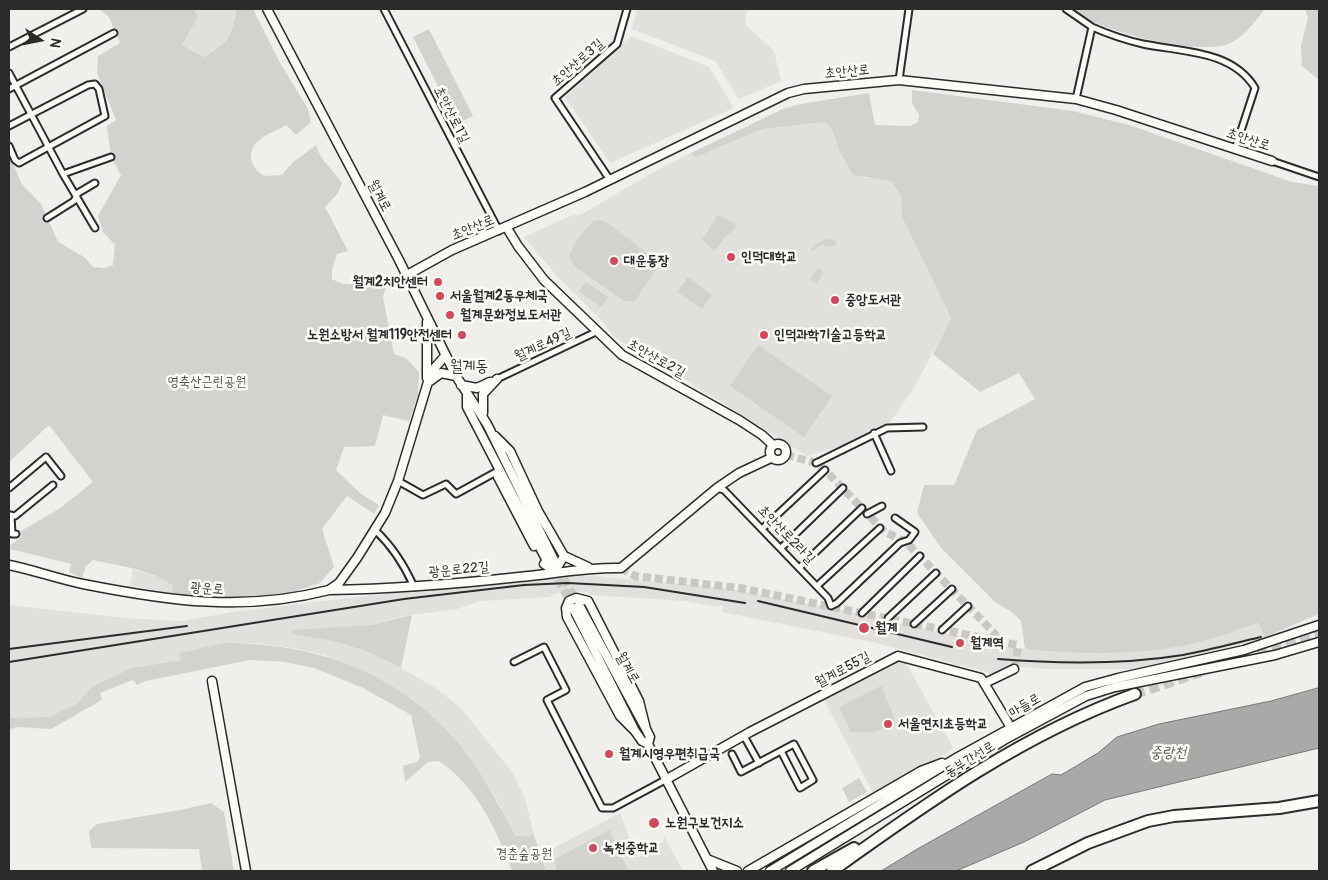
<!DOCTYPE html>
<html>
<head>
<meta charset="utf-8">
<style>
	body { margin:0 }
	#map { position:relative; width:1328px; height:880px; overflow:hidden; background:#f0efeb; font-family:Pangolin,sans-serif }
	canvas { display:block }
	.frame { position:absolute; inset:0; border:10px solid #2b2b2b; pointer-events:none }
	.north { position:absolute; left:15px; top:15px; width:50px; height:50px; -webkit-text-stroke:4px #fdfcf7; paint-order:stroke; rotate:101deg; font-size:14px; font-weight:700; line-height:20px; text-align:center; color:#2b2b2b }
	.north::after { content:''; display:block; margin:auto; width:18px; height:22px; background:#2b2b2b; clip-path:polygon(50% 0,100% 100%,50% 72%,0 100%) }
</style>
</head>
<body>
<div id="map">
<canvas width="1328" height="880"></canvas>
<div class="frame"></div>
<div class="north">N</div>
</div>
<script>
const ctx = document.querySelector('canvas').getContext('2d');
ctx.lineJoin = 'round';
function fill(path, color) { ctx.fillStyle = color; ctx.fill(path, 'evenodd'); }
function trace(path, color, width, dash) { ctx.strokeStyle = color; ctx.lineWidth = width; ctx.lineCap = dash ? 'butt' : 'round'; ctx.setLineDash(dash || []); ctx.stroke(path); }
function write(font, color, halo, rows, align = 'center') {
  ctx.font = font + ' Pangolin,"Poor Story",sans-serif'; ctx.lineWidth = 5; ctx.setLineDash([]); ctx.textBaseline = 'middle'; ctx.strokeStyle = halo; ctx.fillStyle = color; for (const [text, x, y, turn = 0] of rows) {
    ctx.save(); ctx.translate(x, y); ctx.rotate((+turn || 0) * Math.PI / 180); ctx.textAlign = isNaN(turn) ? turn : align; if (halo) ctx.strokeText(text, 0, 0); ctx.fillText(text, 0, 0); ctx.restore();
  }
}
fill(new Path2D(`
	M 194,9 L 237,9 L 230,38 L 220,48 L 205,57 L 182,45 L 198,17 Z
	M 637,9 L 747,9 L 745,24 L 774,51 L 781,81 L 739,99 L 715,61 L 632,29 Z
	M 631,36 L 709,67 L 734,108 L 610,163 L 565,97 Z
	M 823,122 L 831,127 L 839,150 L 864,178 L 875,177 L 891,181 L 901,196 L 902,217 L 951,318 L 914,388 L 891,421 L 839,447 L 807,456 L 689,382 L 615,338 L 602,321 L 558,277 L 524,237 L 570,216 L 582,214 L 657,170 L 691,153 L 696,156 L 762,129 Z
	M 133,569 L 164,579 L 173,586 L 172,593 L 130,586 Z
	M 581,575 L 724,588 L 845,611 L 1007,647 L 1049,651 L 1088,653 L 1170,648 L 1208,640 L 1258,623 L 1265,637 L 1189,659 L 1131,669 L 1044,669 L 1012,666 L 994,674 L 872,642 L 722,612 L 723,605 L 717,607 L 685,601 L 590,595 L 586,592 L 555,593 L 550,597 L 480,601 L 457,609 L 404,616 L 371,625 L 292,631 L 293,634 L 333,641 L 366,651 L 401,668 L 434,687 L 461,708 L 512,772 L 525,798 L 534,835 L 516,836 L 496,798 L 461,747 L 416,703 L 400,691 L 370,674 L 325,655 L 294,648 L 255,643 L 224,643 L 181,654 L 181,660 L 132,668 L 91,687 L 78,703 L 49,717 L 9,718 L 9,605 L 125,618 L 181,621 L 239,611 L 504,580 Z
	M 899,660 L 906,663 L 954,749 L 873,793 L 824,700 Z
	M 620,813 L 637,858 L 663,842 L 664,836 L 683,871 L 546,871 L 542,854 Z`), '#e1e0dc');
fill(new Path2D(`
	M 99,9 L 194,9 L 198,17 L 182,45 L 204,57 C 231,41 230,38 237,9 L 253,9 L 279,61 L 308,109 L 311,122 L 296,135 L 286,125 C 272,134 250,138 251,158 C 252,167 258,172 265,176 L 282,175 L 292,163 L 316,145 L 321,157 L 342,183 L 338,193 L 325,207 L 348,251 L 337,254 L 332,270 L 332,279 C 351,289 357,284 374,273 L 387,285 L 383,297 L 394,354 L 406,358 L 419,372 L 418,394 L 409,421 L 383,415 L 375,446 L 344,447 L 336,470 L 361,494 L 379,505 L 374,514 L 347,496 L 322,529 L 334,567 L 320,583 L 296,591 L 253,598 L 221,598 L 172,593 L 173,586 C 151,569 119,566 93,560 L 86,566 L 82,578 L 69,572 L 71,564 L 10,549 L 11,545 L 21,537 L 21,531 L 59,509 L 93,482 L 49,425 L 9,462 L 9,153 L 21,183 L 41,204 L 58,242 L 84,257 L 93,267 L 104,268 L 113,265 L 115,245 L 103,232 L 98,216 L 121,175 L 111,157 L 107,126 L 116,120 L 97,73 L 98,56 L 120,43 L 109,17 Z
	M 1071,9 L 1264,9 L 1264,10 C 1255,22 1241,41 1225,45 C 1192,54 1097,31 1071,9 Z
	M 1305,9 L 1319,9 L 1319,80 L 1302,66 L 1301,46 L 1308,18 Z
	M 429,29 L 473,116 L 457,124 L 413,37 Z
	M 912,90 L 1073,111 L 1129,125 L 1292,182 L 1319,186 L 1319,614 L 1265,637 L 1258,623 C 1241,628 1224,636 1207,640 C 1150,656 1084,655 1025,649 L 1021,621 L 1012,612 L 995,602 L 941,548 L 917,513 L 924,485 L 954,485 L 977,430 L 1035,399 L 1019,373 L 980,392 L 933,354 L 951,318 L 902,217 L 901,196 L 891,181 L 853,175 L 839,150 L 831,127 L 824,122 L 762,129 L 696,157 L 691,153 L 783,109 L 801,104 L 869,93 L 875,125 L 910,126 L 918,122 L 919,115 L 912,103 Z
	M 717,216 L 722,216 L 737,226 L 725,237 L 715,251 L 702,240 Z
	M 596,220 L 605,221 L 657,261 L 657,268 L 635,301 L 624,301 L 576,267 L 569,259 C 570,248 586,225 596,220 Z
	M 826,239 L 837,241 L 834,247 L 822,245 L 810,252 L 814,245 Z
	M 818,268 L 824,272 L 817,284 L 810,279 Z
	M 688,277 L 712,295 L 702,309 L 677,292 Z
	M 586,282 L 608,297 L 601,307 L 579,291 Z
	M 758,345 L 832,396 L 804,437 L 730,386 Z
	M 412,615 L 401,668 L 366,651 L 333,641 L 292,634 L 292,630 L 371,625 Z
	M 224,643 C 318,643 398,672 460,745 C 482,773 499,805 516,836 L 534,835 L 546,871 L 512,871 C 497,830 477,787 439,761 L 428,762 L 405,782 L 403,766 L 417,762 L 420,757 L 411,715 L 363,688 L 314,668 L 284,662 L 250,660 L 146,681 L 137,685 L 133,680 L 100,693 L 102,700 L 51,729 L 16,727 L 9,730 L 9,718 L 49,717 L 78,703 L 91,687 L 132,668 L 181,660 L 180,653 Z
	M 881,686 L 895,720 C 879,734 871,733 851,732 L 839,707 Z
	M 859,778 L 867,792 L 849,802 L 842,788 Z
	M 211,803 L 224,812 L 234,871 L 202,871 L 199,849 L 91,848 L 89,831 L 97,824 L 180,810 Z
	M 609,830 L 628,871 L 556,871 L 555,859 Z`), '#d3d2cf');
const water = new Path2D(`
	M 1319,688 L 1319,748 L 1105,800 L 1024,842 L 956,871 L 881,871 L 919,848 L 1052,774 L 1061,775 L 1098,753 L 1117,737 L 1159,724 L 1271,701 Z`);
fill(water, '#aaa9a7');
trace(water, '#777775', 1);
trace(new Path2D(`
	M 786,455 L 816,463 L 825,470 L 885,532 L 906,542 L 995,634 L 998,642
	M 558,568 L 578,604
	M 621,568 L 635,576 L 740,588 L 1017,645 L 1018,648 L 1014,669
	M 552,569 L 572,605`), '#c9c8c5', 8, [8, 4]);
trace(new Path2D(`
	M 1258,655 L 1319,635
	M 1135,694 L 1201,672`), '#c9c8c5', 10, [10, 5]);
const street = new Path2D(`
	M 384,9 L 499,231
	M 1066,9 L 1092,27 L 1076,99
	M 1092,27 C 1108,34 1125,40 1143,44 C 1182,52 1232,50 1255,88 L 1235,149
	M 9,47 L 83,9
	M 9,73 L 63,174 L 95,228
	M 899,80 L 909,9
	M 9,89 L 114,33
	M 9,126 L 88,85 L 95,84 L 99,89 L 105,116 L 19,163 L 15,160 L 9,146
	M 1272,161 L 1319,177
	M 63,174 L 111,157
	M 610,180 L 555,98 L 617,44 L 627,9
	M 47,218 L 74,201 L 78,193 L 95,183
	M 497,379 L 598,331
	M 874,433 L 891,471
	M 816,463 L 887,428 L 923,427
	M 398,481 L 423,495 L 446,484 L 456,494 L 496,472
	M 9,488 L 46,457 L 61,476
	M 717,488 L 724,490 L 828,598 L 831,606 L 837,603 L 900,543 L 909,540 L 915,532 L 895,518
	M 867,514 L 882,506
	M 9,515 L 15,516 L 53,485
	M 11,515 L 12,534 L 16,534
	M 762,529 L 825,470
	M 375,530 C 393,547 404,564 414,587
	M 781,548 L 843,488
	M 799,568 L 862,508
	M 817,586 L 880,528
	M 862,613 L 920,556
	M 888,618 L 936,573
	M 914,624 L 952,589
	M 942,630 L 968,606
	M 514,662 L 544,647 L 566,690 L 547,700 L 602,808 L 613,808 L 667,779
	M 744,736 L 759,763
	M 732,754 L 741,772 L 794,744 L 813,780 L 800,788 L 781,751`);
const secondary = new Path2D(`
	M 267,9 L 399,260 L 456,376 L 487,424 L 554,560
	M 507,228 L 518,246 L 544,280 L 622,355 L 739,420 L 762,435 L 773,445
	M 407,275 L 452,250 L 585,192 L 788,93 L 804,89 L 899,80 L 1076,99 L 1116,110 L 1272,161
	M 427,322 L 427,378
	M 430,381 L 441,373 L 456,376
	M 461,385 L 477,388 L 490,382
	M 467,396 L 467,407 L 548,563
	M 483,413 L 483,394 L 497,379
	M 495,436 L 510,451 L 538,511 L 564,556 L 588,567
	M770 452a8 8 0 1 1 16 0a8 8 0 1 1-16 0Z
	M 498,477 L 534,546
	M 544,564 L 550,568 L 558,566 L 564,556
	M 9,565 C 34,570 58,579 83,584 C 169,601 243,612 329,590 L 339,583 L 357,558 L 385,513 L 398,481 L 431,372 L 445,356
	M 329,590 C 393,589 456,584 519,577 C 554,574 586,567 621,568 L 717,488 L 739,473 L 771,458
	M 579,605 L 646,729 L 650,737 L 648,744
	M 573,608 L 635,731 L 642,741 L 648,744 L 713,871
	M 212,681 L 246,871
	M 985,683 L 1014,669
	M 635,731 L 620,716 L 567,617 L 566,608 L 569,601 L 576,598 L 588,601 L 639,701 L 646,729
	M 667,779 L 750,732 L 898,656 L 981,678 L 1013,731
	M 707,859 L 737,871
	M 748,871 L 921,771 L 942,763
	M 770,871 L 958,757 L 1085,687 L 1118,678 L 1244,650 L 1319,625
	M 790,871 L 1004,740 L 1086,696 L 1115,687 L 1275,655 L 1319,642`);
const highway = new Path2D(`
	M 813,871 L 854,848
	M 832,871 C 927,803 1023,734 1135,694
	M 1032,871 L 1088,843 L 1148,821 L 1174,816 L 1279,808 L 1319,801`);
trace(street, '#2b2b2b', 9);
trace(secondary, '#2b2b2b', 11);
trace(highway, '#2b2b2b', 14);
trace(street, '#fdfcf7', 5);
trace(secondary, '#fdfcf7', 8);
trace(highway, '#fdfcf7', 10);
trace(new Path2D(`
	M 758,601 L 952,647
	M 9,649 L 187,626
	M 998,659 C 1060,664 1121,665 1183,655 C 1209,650 1235,643 1261,637
	M 9,662 L 404,599 L 524,585 L 568,583 L 644,587 L 745,603`), '#2b2b2b', 2);
for (const [x, y, r, color] of [
	[731,257,5,"#d1495b"],
	[614,261,5,"#d1495b"],
	[438,282,5,"#d1495b"],
	[440,296,5,"#d1495b"],
	[835,300,5,"#d1495b"],
	[450,315,5,"#d1495b"],
	[462,335,5,"#d1495b"],
	[764,335,5,"#d1495b"],
	[864,628,6,"#d1495b"],
	[960,643,5,"#d1495b"],
	[888,724,5,"#d1495b"],
	[609,754,5,"#d1495b"],
	[654,823,6,"#d1495b"],
	[593,848,5,"#d1495b"]
]) { const dot = new Path2D(); dot.arc(x, y, r, 0, 2 * Math.PI); ctx.fillStyle = color; ctx.fill(dot); trace(dot, '#fdfcf7', 2); }
write('14px', '#2b2b2b', '#fdfcf7', [
	["초안산로3길",578,63,-41],
	["초안산로",847,72,-5],
	["초안산로1길",451,115,63],
	["초안산로",1248,140,18],
	["월계로",379,196,62],
	["초안산로",473,228,-22],
	["월계로49길",543,345,-25],
	["초안산로2길",656,359,29],
	["초안산로2라길",786,535,46],
	["광운로22길",459,570,-5],
	["광운로",207,589,4],
	["월계로",627,668,61],
	["월계로55길",843,670,-28],
	["마들로",1025,706,-30],
	["동부간선로",970,760,-31]
]);
write('bold 14px', '#2b2b2b', '#fdfcf7', [
	["인덕대학교",741,257],
	["대운동장",624,261],
	["월계2치안센터",428,282,"right"],
	["서울월계2동우체국",450,296],
	["중앙도서관",845,300],
	["월계문화정보도서관",460,315],
	["노원소방서 월계119안전센터",452,335,"right"],
	["인덕과학기술고등학교",774,335],
	["월계",875,628],
	["월계역",970,643],
	["서울연지초등학교",898,724],
	["월계시영우편취급국",619,754],
	["노원구보건지소",665,823],
	["녹천중학교",603,848]
], 'left');
write('14px', '#555554', '#fdfcf7', [
	["영축산근린공원",207,382],
	["경춘숲공원",524,854]
]);
write('italic 15px', '#575756', '#fdfcf7', [
	["중랑천",1168,753]
]);
write('16px', '#2b2b2b', '#fdfcf7', [
	["월계동",469,367]
]);
</script>
</body>
</html>
